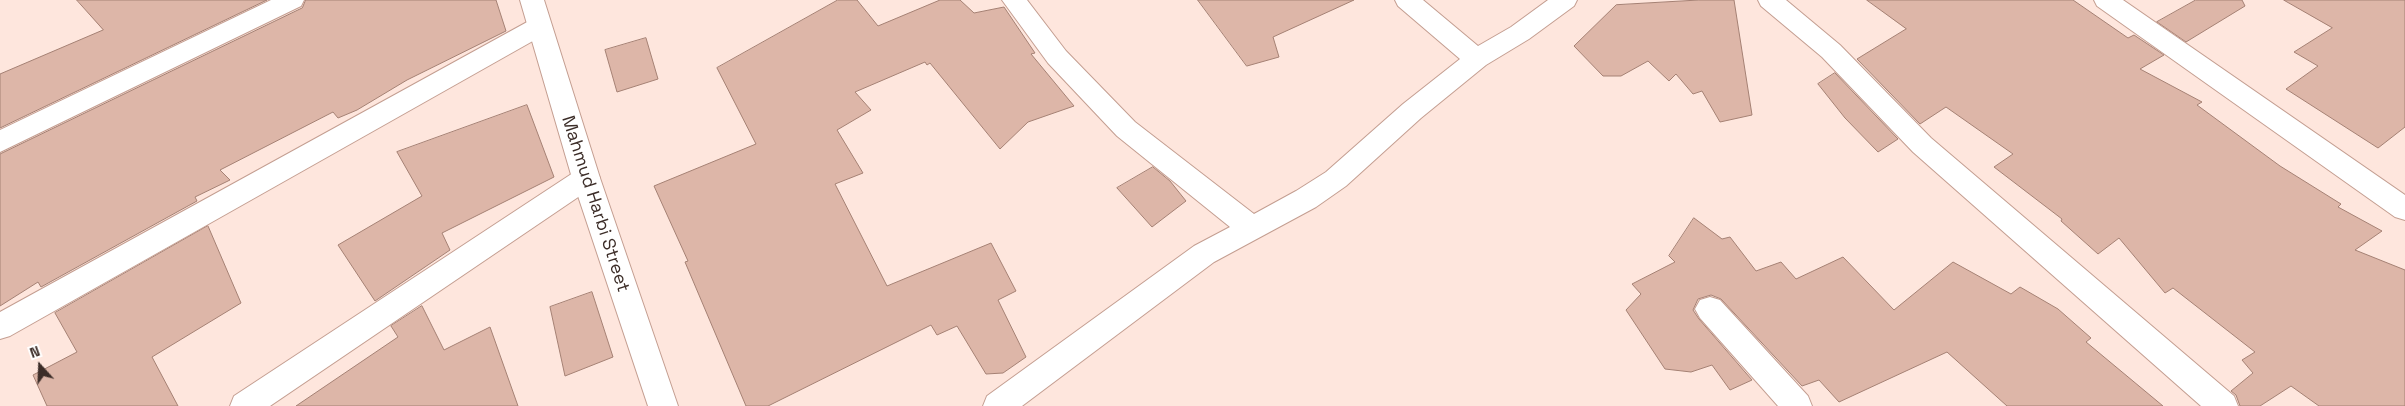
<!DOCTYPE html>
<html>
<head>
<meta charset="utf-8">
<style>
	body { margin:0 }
	#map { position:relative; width:2405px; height:406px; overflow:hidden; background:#fee6dd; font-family:"Space Grotesk",sans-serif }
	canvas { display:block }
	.north { position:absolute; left:15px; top:341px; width:50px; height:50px; -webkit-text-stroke:4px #fff; paint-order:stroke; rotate:340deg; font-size:14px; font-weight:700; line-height:20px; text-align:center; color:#3c2d28 }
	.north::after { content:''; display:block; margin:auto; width:18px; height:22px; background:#3c2d28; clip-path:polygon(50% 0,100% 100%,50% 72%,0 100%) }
</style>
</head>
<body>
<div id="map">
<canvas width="2405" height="406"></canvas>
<div class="north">N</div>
</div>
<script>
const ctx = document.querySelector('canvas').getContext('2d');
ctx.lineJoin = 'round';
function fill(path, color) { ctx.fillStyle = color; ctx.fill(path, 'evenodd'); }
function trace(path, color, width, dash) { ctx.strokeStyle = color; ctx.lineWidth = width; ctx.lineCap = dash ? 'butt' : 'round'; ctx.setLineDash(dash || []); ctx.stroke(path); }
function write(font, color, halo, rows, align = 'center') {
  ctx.font = font + ' "Space Grotesk",sans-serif'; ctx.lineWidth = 4; ctx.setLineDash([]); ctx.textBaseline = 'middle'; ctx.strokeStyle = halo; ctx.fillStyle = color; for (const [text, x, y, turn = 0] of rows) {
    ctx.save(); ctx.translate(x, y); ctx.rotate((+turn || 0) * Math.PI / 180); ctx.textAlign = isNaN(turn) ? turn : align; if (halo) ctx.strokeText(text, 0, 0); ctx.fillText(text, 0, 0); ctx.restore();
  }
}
const building = new Path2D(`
	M 77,0 L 267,0 L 0,128 L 0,74 L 103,30 Z
	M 306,0 L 496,0 L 506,31 L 407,80 L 357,110 L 338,118 L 333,112 L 220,170 L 230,180 L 195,197 L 197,201 L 41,287 L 38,282 L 0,306 L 0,154 L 302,8 Z
	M 838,0 L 857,0 L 878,26 L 940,0 L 960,0 L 974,13 L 1004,7 L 1035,53 L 1031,54 L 1074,106 L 1028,122 L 1000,149 L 930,63 L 927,65 L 925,62 L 855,92 L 871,110 L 837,130 L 863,173 L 835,184 L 887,286 L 991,243 L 1016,291 L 998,300 L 1026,357 L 1003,373 L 986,374 L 957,326 L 937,335 L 931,325 L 768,406 L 746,406 L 685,262 L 688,261 L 654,186 L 756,144 L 717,68 Z
	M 1198,0 L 1354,0 L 1273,37 L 1279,57 L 1247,66 Z
	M 1699,0 L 1734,0 L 1752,115 L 1720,122 L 1702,91 L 1693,94 L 1676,74 L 1669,81 L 1648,61 L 1621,76 L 1603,76 L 1574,46 L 1616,5 Z
	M 1867,0 L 2073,0 L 2128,38 L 2134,35 L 2164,55 L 2140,69 L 2202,102 L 2197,105 L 2280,166 L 2341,204 L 2338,207 L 2382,231 L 2355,250 L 2405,270 L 2405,406 L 2319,406 L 2291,386 L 2260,406 L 2240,406 L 2236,395 L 2231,391 L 2253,373 L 2242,360 L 2255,352 L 2173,288 L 2165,293 L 2119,238 L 2098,254 L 2061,221 L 2062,219 L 1994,167 L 2013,154 L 1946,107 L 1920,124 L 1857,59 L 1906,29 Z
	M 2196,0 L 2242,0 L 2245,6 L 2186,42 L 2157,22 Z
	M 2284,0 L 2405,0 L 2405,127 L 2378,148 L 2286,89 L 2318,66 L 2294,52 L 2332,28 Z
	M 646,38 L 658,79 L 617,92 L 605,50 Z
	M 1835,73 L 1898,139 L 1878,152 L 1845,118 L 1818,84 Z
	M 527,105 L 554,177 L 442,233 L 450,250 L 375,301 L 338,245 L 422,196 L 397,152 Z
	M 1153,167 L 1170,181 L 1186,201 L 1152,227 L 1117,188 Z
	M 1694,218 L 1722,239 L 1730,237 L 1756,271 L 1781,262 L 1796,279 L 1843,257 L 1894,310 L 1953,262 L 2011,294 L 2020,287 L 2058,309 L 2091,338 L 2086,342 L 2163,406 L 2007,406 L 1947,352 L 1839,402 L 1819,380 L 1802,386 L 1721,299 L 1711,295 L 1698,299 L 1693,310 L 1699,319 L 1752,380 L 1730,390 L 1712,365 L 1691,372 L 1665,369 L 1626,310 L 1641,294 L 1632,284 L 1675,262 L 1669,256 Z
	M 208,226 L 241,303 L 152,357 L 178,406 L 47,406 L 33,375 L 77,352 L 55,313 Z
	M 592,292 L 613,357 L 565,376 L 550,307 Z
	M 422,306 L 444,350 L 490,327 L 518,406 L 296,406 L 398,337 L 391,326 Z`);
fill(building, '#ddb6a8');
trace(building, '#a58174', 1);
const street = new Path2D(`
	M 271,0 L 304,0 L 301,6 L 0,152 L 0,130 Z
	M 1002,0 L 1027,0 L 1066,51 L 1135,122 L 1254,214 L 1296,191 L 1326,172 L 1403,104 L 1460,59 L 1398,6 L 1395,0 L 1423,0 L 1478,46 L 1511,27 L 1548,0 L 1577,0 L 1574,6 L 1529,39 L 1486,65 L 1421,118 L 1346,186 L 1316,207 L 1214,262 L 1022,406 L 983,406 L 987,396 L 1194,246 L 1230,227 L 1117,136 L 1048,63 Z
	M 1758,0 L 1786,0 L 1840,45 L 1931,138 L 2234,396 L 2238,406 L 2201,406 L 1913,152 L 1822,57 L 1761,6 Z
	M 2094,0 L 2123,0 L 2405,195 L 2405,220 L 2395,217 L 2097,6 Z
	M 538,18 L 547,21 L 550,27 L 547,33 L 10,336 L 0,339 L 0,312 L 529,21 Z
	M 586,167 L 596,171 L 600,178 L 596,185 L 270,406 L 230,406 L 234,396 L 576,171 Z
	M 1710,297 L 1720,300 L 1808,396 L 1812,406 L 1778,406 L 1700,318 L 1695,309 L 1700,300 Z`);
const secondary = new Path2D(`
	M 520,0 L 544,0 L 600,178 L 678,406 L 648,406 L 572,178 Z`);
trace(street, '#c49e91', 2);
trace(secondary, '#c49e91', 2);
fill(street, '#fff');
fill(secondary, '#fff');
write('18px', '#3c2d28', '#fff', [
	["Mahmud Harbi Street",595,204,72]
]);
</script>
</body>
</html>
